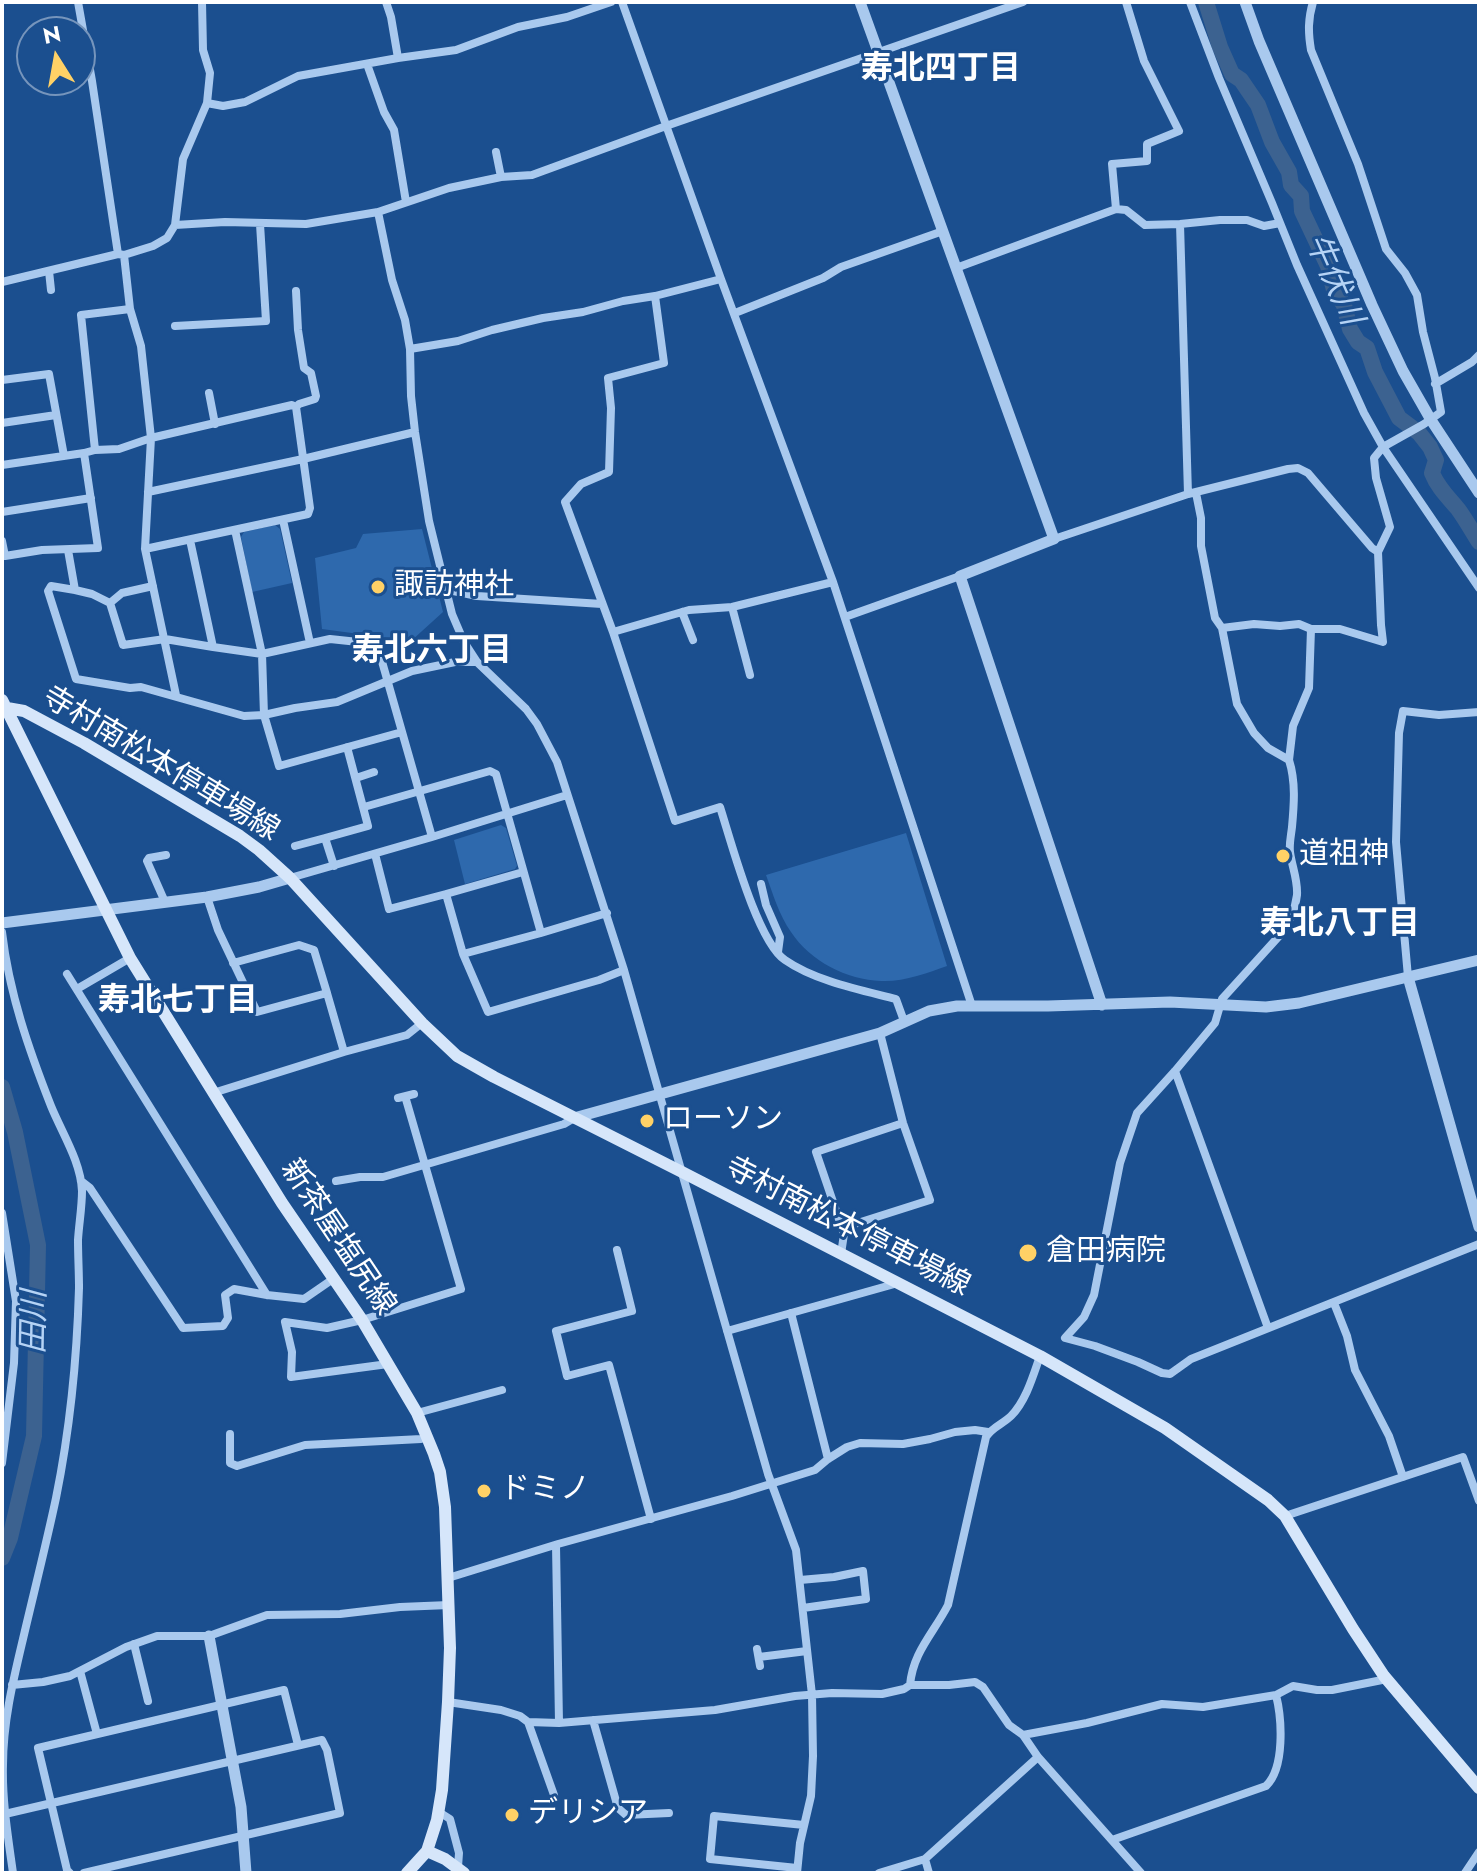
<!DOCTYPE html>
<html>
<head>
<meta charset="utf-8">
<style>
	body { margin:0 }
	#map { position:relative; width:1481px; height:1875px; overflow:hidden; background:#1b4f8f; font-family:Jost,sans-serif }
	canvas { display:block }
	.frame { position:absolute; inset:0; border:4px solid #fff; pointer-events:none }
	.north { position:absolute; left:16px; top:16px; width:80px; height:80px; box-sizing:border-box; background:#1b4f8f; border:2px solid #7695bc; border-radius:50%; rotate:349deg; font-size:22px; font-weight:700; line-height:32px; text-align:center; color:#fff }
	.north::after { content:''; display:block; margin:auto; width:28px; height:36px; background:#ffd166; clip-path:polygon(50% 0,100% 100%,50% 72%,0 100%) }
</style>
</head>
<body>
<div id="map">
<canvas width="1481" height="1875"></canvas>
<div class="frame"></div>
<div class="north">N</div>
</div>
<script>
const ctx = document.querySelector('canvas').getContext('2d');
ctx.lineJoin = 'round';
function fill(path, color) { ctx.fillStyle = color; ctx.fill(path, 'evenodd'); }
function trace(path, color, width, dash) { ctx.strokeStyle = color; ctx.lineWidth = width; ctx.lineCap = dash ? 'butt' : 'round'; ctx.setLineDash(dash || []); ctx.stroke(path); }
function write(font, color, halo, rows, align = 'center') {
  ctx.font = font + ' Jost,"Noto Sans JP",sans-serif'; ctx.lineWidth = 6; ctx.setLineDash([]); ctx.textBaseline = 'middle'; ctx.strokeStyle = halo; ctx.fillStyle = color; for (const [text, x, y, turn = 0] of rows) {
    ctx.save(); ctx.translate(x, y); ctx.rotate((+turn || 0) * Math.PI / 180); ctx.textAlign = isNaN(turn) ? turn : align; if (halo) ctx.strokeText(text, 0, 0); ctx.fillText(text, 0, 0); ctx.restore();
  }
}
fill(new Path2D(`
	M 275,525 L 280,529 L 292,583 L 252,592 L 241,537 L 244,532 Z
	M 422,529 L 443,612 L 411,641 L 322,629 L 315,558 L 356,548 L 363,534 Z
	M 501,825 L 506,828 L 517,866 L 515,869 L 465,884 L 454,840 Z
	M 906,833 L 947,966 C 927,973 904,982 881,981 C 847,980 810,961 791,932 C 779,915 773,894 766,875 Z`), '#2e69ad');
trace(new Path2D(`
	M 1206,2 L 1220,47 L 1232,74 L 1241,80 L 1258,105 L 1272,142 L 1289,172 L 1291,185 L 1301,196 L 1302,211 L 1328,266 L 1334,290 L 1344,305 L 1350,329 L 1358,342 L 1367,348 L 1375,372 L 1399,418 L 1419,433 L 1430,447 L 1436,460 L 1432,473 C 1438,488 1448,497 1458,509 C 1466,520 1472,531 1479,542
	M 2,1087 L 15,1132 L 38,1245 L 34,1436 L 10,1538 L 2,1558`), '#3c6290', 16);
trace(new Path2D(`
	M 78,2 L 92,81 L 118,254 L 124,255 L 130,309 L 141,346 L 151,438 L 145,549 L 176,695
	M 386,2 L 391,17 L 398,58
	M 622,2 L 721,279 L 833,582 L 972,1006
	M 1190,2 L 1219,78 L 1272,203 L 1297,265 L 1364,413 L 1383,447 L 1479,588
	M 367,64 L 384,112 L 394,130 L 406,202
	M 207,103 L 223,106 L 245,102 L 298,76 L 398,58 L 456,50 L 518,27 L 567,17 L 611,2
	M 496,152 L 501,177
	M 1116,209 L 1112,164 L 1147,161 L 1147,144 L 1179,131 L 1144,61 L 1126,2
	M 378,212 L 392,280 L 405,320 L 410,349 L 411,396 L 415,432 L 429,521 L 452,614 L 464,642 L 477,662 L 526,709 L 537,724 L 557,762 L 624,970 L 768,1474 L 796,1550 L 812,1695 L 813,1756 L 811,1796 L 800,1843 L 797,1873
	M 1180,224 L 1188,494
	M 175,225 L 225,222 L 306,224 L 378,212 L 449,188 L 501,177 L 532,175 L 666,126 L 1023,2
	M 124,255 L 153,246 L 167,238 L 175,225 L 183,159 L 207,103 L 210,73 L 203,50 L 202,2
	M 956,268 L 1116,209 L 1126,210 L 1145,225 L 1180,224 L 1220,220 L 1247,220 L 1264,226 L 1280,223
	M 49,271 L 51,290
	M 2,282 L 118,254
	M 655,296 L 664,363 L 608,378 L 611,408 L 609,472 L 581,484 L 565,502 L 613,632 L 675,821 L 720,807 C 731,841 757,941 785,960 C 815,981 861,990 896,999 L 904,1021
	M 735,313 L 823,278 L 841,267 L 943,231
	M 175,326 L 266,321 L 260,224
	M 410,349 L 458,341 L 492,330 L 543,318 L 583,312 L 623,301 L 655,296 L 721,279
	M 2,380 L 49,374 L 64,456
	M 1435,384 L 1472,362 L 1479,355
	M 209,393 L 215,424
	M 2,423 L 56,415
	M 95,450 L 81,315 L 130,309
	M 2,465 L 84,453
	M 148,492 L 303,459 L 415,432
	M 1196,493 L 1201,518 L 1201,546 L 1215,618 L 1222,628 L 1237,704 L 1254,733 L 1268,748 L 1289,760 C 1296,782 1294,805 1292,827 C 1291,836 1289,844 1290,852 C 1292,867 1298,880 1297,895 C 1295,911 1289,922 1280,935 L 1222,999 L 1215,1023 L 1175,1071 L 1137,1113 L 1120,1163 L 1094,1295 L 1084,1317 L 1065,1338 L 1095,1346 L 1138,1362 L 1162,1373 L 1170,1374 L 1191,1359 L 1479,1244
	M 2,512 L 91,498
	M 283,520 L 310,643
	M 235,530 L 262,654 L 264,715 L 279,766 L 402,732
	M 1054,539 L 1188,494 L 1288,469 L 1298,468 L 1308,473 L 1372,548 L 1378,552
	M 190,540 L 213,647 L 262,654 L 330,639 L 377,644 L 432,837
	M 2,541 L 5,556 L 42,550 L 98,548 L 84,453 L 95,450 L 119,449 L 151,438 L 292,405 L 296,407 L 299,404 L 315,399 L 316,396 L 311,373 L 304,368 L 298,330 L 296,291
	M 145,549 L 308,514 L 310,508 L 296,407
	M 68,550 L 75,590 L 92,594 L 110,603 L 123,645 L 165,639 L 213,647
	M 444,589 L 477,596 L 602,604
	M 75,590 L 51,586 L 48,591 L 76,679 L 130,688 L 141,687 L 244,716 L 264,715 L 295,708 L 337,702 L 412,671 L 455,662 L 477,662
	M 110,603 L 122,593 L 153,586
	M 732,607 L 750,675
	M 682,612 L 693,640
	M 845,617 L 960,576
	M 1222,628 L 1254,624 L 1280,626 L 1299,624 L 1311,629 L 1340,629 L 1383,642 L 1381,625 L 1378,552 L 1390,527 L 1376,478 L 1374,458 L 1383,447 L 1424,424 L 1441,412 L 1435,378 L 1423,332 L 1417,295 L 1405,273 L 1386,249 L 1358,164 L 1311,50 C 1308,32 1308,19 1313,2
	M 613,632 L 689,610 L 732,607 L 833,582
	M 1289,760 L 1293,726 L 1309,688 L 1311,629
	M 356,778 L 374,772
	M 364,807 L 490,771 L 496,774 L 541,933 L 463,954
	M 295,846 L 325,838
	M 375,854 L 389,909 L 446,894 L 463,954 L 488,1012 L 599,980 L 624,970
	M 334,866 L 325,838 L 368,826 L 347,747
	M 290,878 L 432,837 L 567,795
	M 761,884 L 766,905 L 780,937 L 778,952
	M 446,894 L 523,872
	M 207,897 L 218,930 L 257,1012 L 327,993 L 344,1052
	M 165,902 L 147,861 L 149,858 L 166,855
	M 2,932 C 9,993 29,1050 51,1106 C 62,1133 81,1162 82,1191 C 82,1207 79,1224 78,1240 C 78,1256 79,1272 79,1288 C 77,1358 70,1429 56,1498 C 46,1545 34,1592 23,1639 C 13,1681 3,1722 3,1765 C 2,1801 8,1837 13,1873
	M 541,933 L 607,913
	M 233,963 L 299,945 L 314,950 L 327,993
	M 67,974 L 267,1295
	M 1408,977 L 1396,842 L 1399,733 L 1403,711 L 1439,715 L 1479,712
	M 77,989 L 130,958
	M 1175,1071 L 1268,1328
	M 213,1093 L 344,1052 L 407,1035 L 422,1023
	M 398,1098 L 414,1094
	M 81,1181 L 90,1188 L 183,1328 L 223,1326 L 228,1318 L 225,1295 L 234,1289 L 267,1295 L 304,1299 L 333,1279
	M 336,1181 L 360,1177 L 383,1177 L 564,1124 L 574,1118
	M 2,1213 L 16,1301 L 14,1363 L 2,1463
	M 842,1228 L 930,1200 L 903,1123 L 880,1033
	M 617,1250 L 632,1311 L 556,1331 L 567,1376 L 609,1365 L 651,1519
	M 841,1254 L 844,1234 L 816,1152 L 903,1123
	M 1334,1303 L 1347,1336 L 1355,1370 L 1389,1436 L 1403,1477
	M 791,1313 L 828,1459
	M 727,1331 L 898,1283
	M 388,1364 L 291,1377 L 292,1352 L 285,1322 L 327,1328 L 362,1320 L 461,1289 L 405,1096
	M 417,1413 L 502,1390
	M 230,1434 L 230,1463 L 237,1466 L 305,1445 L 421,1439 L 428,1437
	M 1285,1516 L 1463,1457 L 1479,1501
	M 556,1545 L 559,1723
	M 448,1578 L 558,1544 L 732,1496 L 815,1470 L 828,1459 L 847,1447 L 860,1443 L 903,1444 L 930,1439 L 955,1432 L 975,1430 L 988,1432
	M 800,1580 L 834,1577 L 863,1571 L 866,1599 L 803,1608
	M 134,1644 L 148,1701
	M 757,1649 L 760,1666
	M 759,1657 L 807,1651
	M 80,1671 L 97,1734
	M 12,1685 L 43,1682 L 70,1676 L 126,1647 L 157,1636 L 209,1636 L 267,1615 L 340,1614 L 400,1607 L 449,1605
	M 910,1685 C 913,1652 933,1634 948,1605 L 986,1437 C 992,1427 1003,1424 1011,1416 C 1026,1401 1033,1376 1040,1356
	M 1276,1695 L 1293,1686 L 1317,1690 L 1332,1690 L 1387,1679
	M 448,1702 L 501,1710 L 520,1716 L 528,1722 L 559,1723 L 715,1710 L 795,1696 L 832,1693 L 882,1694 L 904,1689 L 910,1685 L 949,1685 L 975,1682 L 983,1687 L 1009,1725 L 1023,1735 L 1038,1757 L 1141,1873
	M 593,1720 L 618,1808 L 626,1815 L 669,1813
	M 528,1722 L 554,1795
	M 1023,1735 L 1087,1723 L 1162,1704 L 1203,1707 L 1276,1695 C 1282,1719 1285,1768 1266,1786 L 1112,1840
	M 439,1812 L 450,1819 L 459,1853 L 458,1867
	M 5,1814 L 322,1740 L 327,1750 L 340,1813 L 84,1873
	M 925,1859 L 929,1873
	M 797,1868 L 710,1859 L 714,1816 L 804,1825
	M 70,1873 L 67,1870 L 38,1748 L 284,1690 L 298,1745
	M 879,1873 L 925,1859 L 1038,1757
	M 1465,1873 L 1479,1852`), '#a9c9ee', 8);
trace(new Path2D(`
	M 860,2 L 1054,539 L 960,576 L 1102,1005
	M 1245,2 L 1259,41 L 1372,305 L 1403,371 L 1431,420 L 1479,493
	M 2,923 L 207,897 L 259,887 L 290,878
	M 1408,977 L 1479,1227
	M 574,1118 L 880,1033 L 929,1011 L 957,1006 L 1048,1006 L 1170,1002 L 1266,1007 L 1299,1003 L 1479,960
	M 209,1636 L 241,1807 L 246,1873`), '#a9c9ee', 11);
trace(new Path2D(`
	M 2,700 L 130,958 L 282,1203 L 362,1320 L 417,1413 L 434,1454 L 440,1472 L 445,1507 L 450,1648 L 448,1702 L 442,1790 L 437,1820 L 427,1851 L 407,1873
	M 7,708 L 24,711 L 84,743 L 240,836 L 259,850 L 290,878 L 422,1023 L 457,1056 L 494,1077 L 682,1172 L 1040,1356 L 1165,1428 L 1268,1500 L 1285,1516 L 1353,1629 L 1384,1676 L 1479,1788
	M 427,1851 L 445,1859 L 464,1873`), '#d6e6fa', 12);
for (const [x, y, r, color] of [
	[378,587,8,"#ffd166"],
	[1283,856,8,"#ffd166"],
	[647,1121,8,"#ffd166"],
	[1028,1253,10,"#ffd166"],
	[484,1491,8,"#ffd166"],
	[512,1815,8,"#ffd166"]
]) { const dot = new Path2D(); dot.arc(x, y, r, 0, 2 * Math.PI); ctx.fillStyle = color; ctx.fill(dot); trace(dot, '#1b4f8f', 3); }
write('30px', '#fff', '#1b4f8f', [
	["諏訪神社",394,587],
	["道祖神",1299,856],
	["ローソン",663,1121],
	["倉田病院",1046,1253],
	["ドミノ",500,1491],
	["デリシア",528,1815]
], 'left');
write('30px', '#fff', '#1b4f8f', [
	["寺村南松本停車場線",160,765,31],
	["寺村南松本停車場線",847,1228,27],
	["新茶屋塩尻線",337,1238,56]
]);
write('bold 32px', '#fff', '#1b4f8f', [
	["寿北四丁目",941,70],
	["寿北六丁目",432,652],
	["寿北八丁目",1340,925],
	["寿北七丁目",178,1002]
]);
write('italic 32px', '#b5d3f5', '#1b4f8f', [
	["牛伏川",1332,280,66],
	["田川",36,1322,-89]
]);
</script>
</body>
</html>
